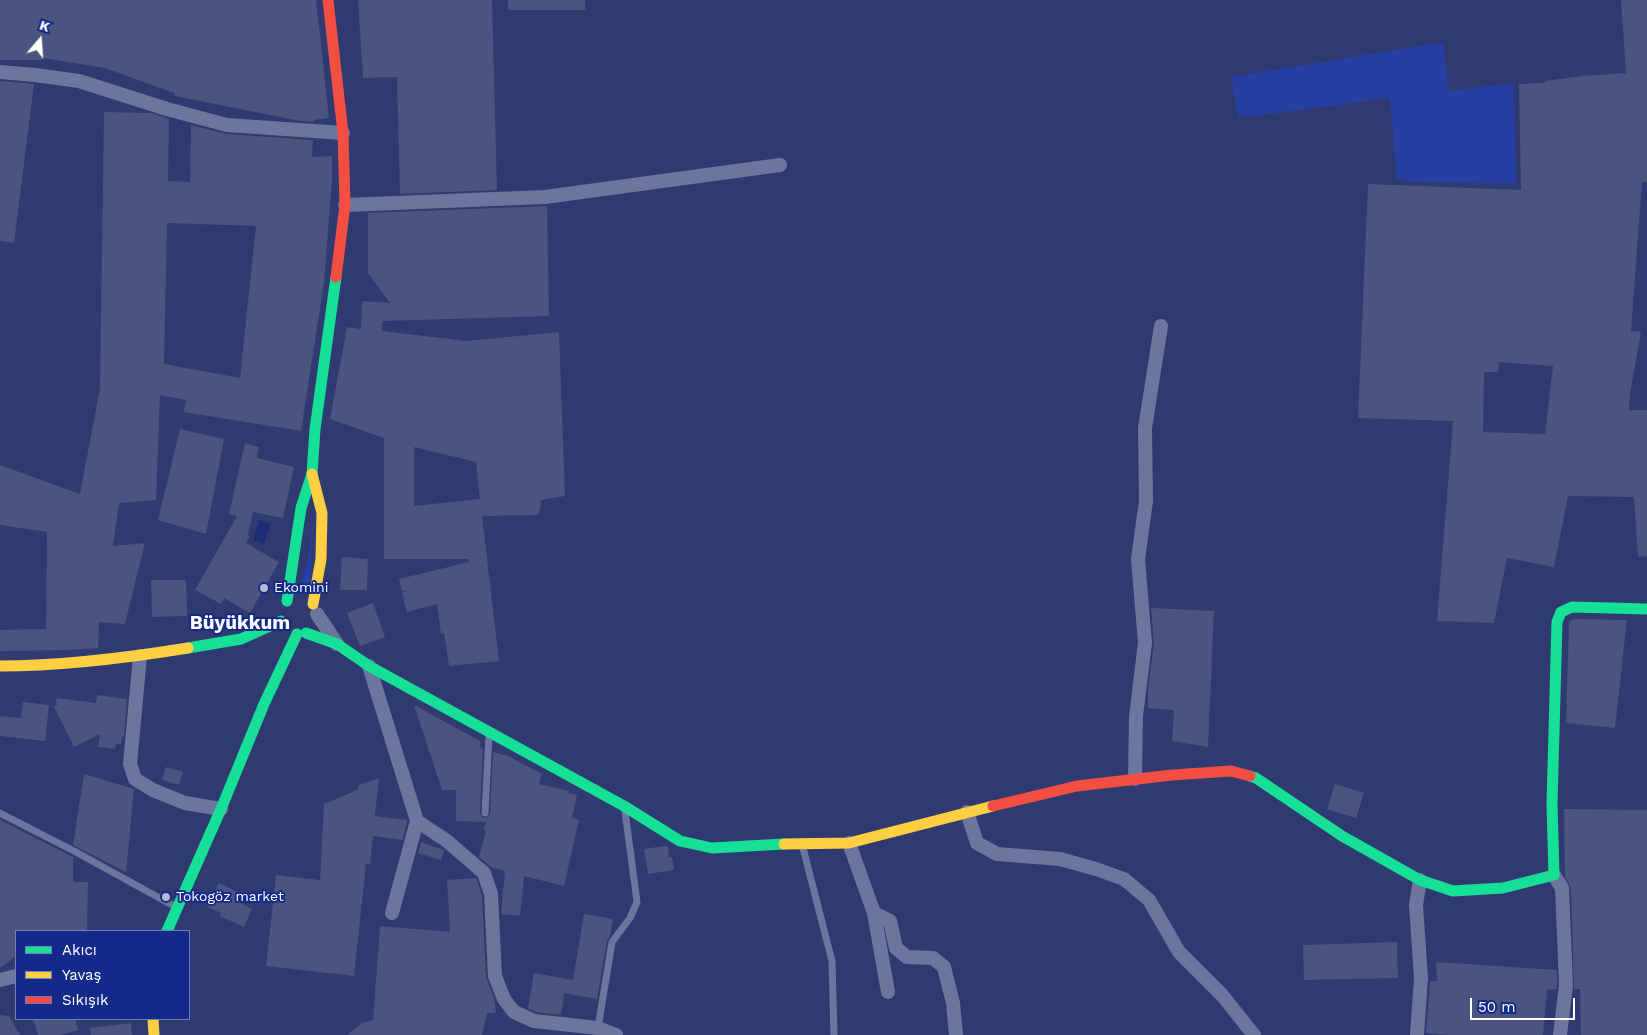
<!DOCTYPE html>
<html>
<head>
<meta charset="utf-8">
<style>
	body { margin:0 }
	#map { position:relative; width:1647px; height:1035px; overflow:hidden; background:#2f3b70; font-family:"Work Sans",sans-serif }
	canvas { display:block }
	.legend { position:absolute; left:15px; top:930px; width:175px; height:90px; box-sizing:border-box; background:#142a8b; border:1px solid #727fb9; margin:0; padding:6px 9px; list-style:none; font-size:15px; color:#fff }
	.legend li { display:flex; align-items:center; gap:10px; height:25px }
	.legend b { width:25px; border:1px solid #727fb9 }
	.north { position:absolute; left:15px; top:15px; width:50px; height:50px; -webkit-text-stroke:4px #142a8b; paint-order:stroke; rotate:18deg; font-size:14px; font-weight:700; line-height:20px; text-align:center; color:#fff }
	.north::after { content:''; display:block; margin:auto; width:18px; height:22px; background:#fff; clip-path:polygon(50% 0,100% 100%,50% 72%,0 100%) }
	.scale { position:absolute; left:1470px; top:998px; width:105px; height:22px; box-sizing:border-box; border:2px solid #fff; border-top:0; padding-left:6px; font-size:15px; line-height:18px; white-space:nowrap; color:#fff; -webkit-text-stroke:4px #142a8b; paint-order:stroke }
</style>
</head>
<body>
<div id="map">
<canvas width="1647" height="1035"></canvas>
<ul class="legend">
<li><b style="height:6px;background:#16e098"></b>Akıcı</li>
<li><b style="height:6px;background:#ffcf43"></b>Yavaş</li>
<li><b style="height:6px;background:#f24e42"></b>Sıkışık</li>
</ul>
<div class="north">K</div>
<div class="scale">50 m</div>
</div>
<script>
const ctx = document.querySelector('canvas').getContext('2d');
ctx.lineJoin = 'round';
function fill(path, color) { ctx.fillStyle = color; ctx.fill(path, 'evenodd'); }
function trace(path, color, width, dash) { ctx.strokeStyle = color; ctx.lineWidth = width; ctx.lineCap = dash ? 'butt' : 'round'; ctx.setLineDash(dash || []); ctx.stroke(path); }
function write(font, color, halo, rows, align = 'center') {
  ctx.font = font + ' "Work Sans",sans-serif'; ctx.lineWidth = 4; ctx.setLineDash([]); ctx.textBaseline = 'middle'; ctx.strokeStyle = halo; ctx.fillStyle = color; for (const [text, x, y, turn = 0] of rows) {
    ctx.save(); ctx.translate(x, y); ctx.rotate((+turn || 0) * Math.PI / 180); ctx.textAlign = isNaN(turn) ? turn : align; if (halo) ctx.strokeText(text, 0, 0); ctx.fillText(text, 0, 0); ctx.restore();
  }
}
fill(new Path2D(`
	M 1443,42 L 1449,91 L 1514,83 L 1516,184 L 1397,181 L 1390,98 L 1238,118 L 1231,77 Z
	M 313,518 L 310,592 L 300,589 L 308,558 Z`), '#273fa2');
fill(new Path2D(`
	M 259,520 L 270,524 L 264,544 L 253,540 Z`), '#1e2d75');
fill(new Path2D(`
	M 0,0 L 316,0 L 329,118 L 314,120 L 313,122 L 300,121 L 175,96 L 174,93 L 105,68 L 43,58 L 42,60 L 0,60 Z
	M 358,0 L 492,0 L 497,190 L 400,194 L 397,77 L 363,78 Z
	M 508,0 L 585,0 L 585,10 L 508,10 Z
	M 1621,0 L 1647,0 L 1647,182 L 1642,182 L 1631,331 L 1641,332 L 1630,394 L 1629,410 L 1647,410 L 1647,556 L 1638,557 L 1634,497 L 1568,496 L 1554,567 L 1507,558 L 1494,623 L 1437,621 L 1453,421 L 1358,418 L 1368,184 L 1521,190 L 1519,84 L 1545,83 L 1545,81 L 1582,76 L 1626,73 ZM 1499,362 L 1553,366 L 1545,434 L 1483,432 L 1484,372 L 1498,372 Z
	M 0,81 L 34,84 L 14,243 L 0,241 Z
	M 104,112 L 151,113 L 169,119 L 168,181 L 190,182 L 191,125 L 226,134 L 313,140 L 312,157 L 332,156 L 332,179 L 324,282 L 301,431 L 184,412 L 186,400 L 160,395 L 156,500 L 119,503 L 113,546 L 145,543 L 125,624 L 99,622 L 98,648 L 66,650 L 0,651 L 0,630 L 46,629 L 47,532 L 0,525 L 0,465 L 80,494 L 100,388 ZM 167,223 L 256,226 L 240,378 L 164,364 Z
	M 547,206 L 549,316 L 382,321 L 382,331 L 466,341 L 559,332 L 565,496 L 541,500 L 539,515 L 482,516 L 499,661 L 449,666 L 444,633 L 441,634 L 437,604 L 407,612 L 402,593 L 406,591 L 402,591 L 399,579 L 469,562 L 469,559 L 384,559 L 384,438 L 330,419 L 347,327 L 361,329 L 362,301 L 390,303 L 368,273 L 368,213 ZM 414,447 L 476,462 L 480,499 L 414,506 Z
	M 180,429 L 224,439 L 206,534 L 158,520 Z
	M 245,443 L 259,447 L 257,458 L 294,467 L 283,518 L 253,512 L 248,535 L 250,536 L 246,543 L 279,562 L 250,613 L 224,598 L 221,604 L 195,590 L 237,516 L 229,514 Z
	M 342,557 L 368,559 L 367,590 L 340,590 Z
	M 151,580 L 186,580 L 187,616 L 152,617 Z
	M 373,603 L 385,637 L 360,646 L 347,613 Z
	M 1151,608 L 1214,611 L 1208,747 L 1172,741 L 1174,710 L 1148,708 L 1148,687 L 1154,644 Z
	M 1574,619 L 1627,620 L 1615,728 L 1566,723 L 1569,624 L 1570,621 Z
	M 97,695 L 127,699 L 124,737 L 122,737 L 121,744 L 116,744 L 115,749 L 98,747 L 100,734 L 74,747 L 53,705 L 57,706 L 56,698 L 96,703 Z
	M 23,702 L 49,705 L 45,741 L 0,736 L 0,716 L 21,718 Z
	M 414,705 L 480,741 L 480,748 L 483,749 L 480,813 L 483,818 L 488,817 L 490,813 L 493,752 L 508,756 L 542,774 L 539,784 L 569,791 L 568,793 L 577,795 L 572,818 L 579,820 L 564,886 L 524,876 L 520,916 L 501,914 L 505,871 L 491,867 L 479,857 L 486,831 L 484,830 L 486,822 L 456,821 L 456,790 L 442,790 Z
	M 166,767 L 183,772 L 179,785 L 162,780 Z
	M 84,774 L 134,789 L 126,872 L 73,845 Z
	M 379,778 L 375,816 L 407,820 L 403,840 L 373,836 L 370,864 L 366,864 L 354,976 L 266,966 L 276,875 L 320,880 L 324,804 L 357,790 L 359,785 Z
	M 1335,784 L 1364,793 L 1356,818 L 1327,809 Z
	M 1564,809 L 1647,810 L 1647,1035 L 1581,1035 L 1580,989 L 1574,989 L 1571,888 L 1565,877 Z
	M 0,820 L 73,857 L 73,882 L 88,882 L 87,930 L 16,931 L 16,956 L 0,968 Z
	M 421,842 L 444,850 L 441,860 L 418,853 Z
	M 665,846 L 668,847 L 669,858 L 672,857 L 674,870 L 648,874 L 644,849 Z
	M 476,878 L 482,896 L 486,977 L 494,998 L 496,1013 L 487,1013 L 482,1035 L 347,1035 L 362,1023 L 373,1020 L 380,926 L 450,932 L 447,880 Z
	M 219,883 L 239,893 L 237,898 L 240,899 L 238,902 L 252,909 L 244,927 L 220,916 L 221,913 L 208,907 Z
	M 584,914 L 613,919 L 610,936 L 607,941 L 597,999 L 564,993 L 561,1015 L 536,1012 L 528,1009 L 534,973 L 573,980 Z
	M 1397,942 L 1398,978 L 1304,980 L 1303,945 Z
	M 1436,962 L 1557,970 L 1557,989 L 1547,990 L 1543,1035 L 1448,1035 L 1426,1033 L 1430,981 L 1437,981 Z
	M 0,1015 L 9,1016 L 20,1035 L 0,1035 Z
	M 33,1019 L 75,1019 L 78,1030 L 60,1035 L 38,1035 Z
	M 131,1023 L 132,1035 L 91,1035 L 90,1028 Z`), '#4a547e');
trace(new Path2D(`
	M 0,813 L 74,851 L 174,906
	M 485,813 L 489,735
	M 802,844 L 832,961 L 834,1035
	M 598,1028 L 612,942 L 630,918 L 637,902 L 625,811`), '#6b759d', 7);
trace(new Path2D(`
	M 0,72 L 35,75 L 79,81 L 167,109 L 227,125 L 343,133
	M 345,205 L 545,197 L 780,165
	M 317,614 L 337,644
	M 140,656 L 130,764 L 135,779 L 153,790 L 185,803 L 221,809
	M 369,666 L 417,821 L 447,841 L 484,873 L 491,894 L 495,976 L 504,999 L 514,1012 L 534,1021 L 598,1028 L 616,1035
	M 1135,779 L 1136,716 L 1145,643 L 1138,559 L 1146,501 L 1145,428 L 1161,326
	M 967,812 L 977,843 L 997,854 L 1060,859 L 1096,869 L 1124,879 L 1149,900 L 1179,952 L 1222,995 L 1254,1035
	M 849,843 L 874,913 L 888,992
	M 1554,875 L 1562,888 L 1566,985 L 1560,1035
	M 392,913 L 417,821
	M 874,913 L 890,921 L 896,948 L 907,957 L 933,958 L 944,967 L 953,1003 L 956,1035
	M 0,980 L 16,976
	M 1417,1035 L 1421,978 L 1416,905 L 1420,880`), '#6b759d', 14);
trace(new Path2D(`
	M 287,601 L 301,508 L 312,474 L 315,429 L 336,277
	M 306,633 L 337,644 L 369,666 L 624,806 L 680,841 L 712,848 L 784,844
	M 188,648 L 241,639 L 281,621
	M 1250,776 L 1256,778 L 1342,836 L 1420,880 L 1453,891 L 1503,888 L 1554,875 L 1552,804 L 1557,622 L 1561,612 L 1572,607 L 1647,609
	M 167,931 L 221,809 L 264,704 L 297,634`), '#16e098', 11);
trace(new Path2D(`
	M 312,474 L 322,513 L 321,559 L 313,604
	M 0,666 C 63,666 126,658 188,648
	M 784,844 L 849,843 L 993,806
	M 153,1019 L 154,1035`), '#ffcf43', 11);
trace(new Path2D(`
	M 328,0 L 343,133 L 345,205 L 336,277
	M 993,806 L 1077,786 L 1172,775 L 1231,771 L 1250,776`), '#f24e42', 11);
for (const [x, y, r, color] of [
	[264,588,5,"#b6bacd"],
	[166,897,5,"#b6bacd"]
]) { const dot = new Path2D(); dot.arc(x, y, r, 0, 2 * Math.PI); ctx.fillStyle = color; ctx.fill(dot); trace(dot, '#142a8b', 2); }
write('14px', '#fff', '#142a8b', [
	["Ekomini",274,588],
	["Tokogöz market",176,897]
], 'left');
write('bold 19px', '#fff', '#142a8b', [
	["Büyükkum",240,623]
]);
</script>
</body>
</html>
